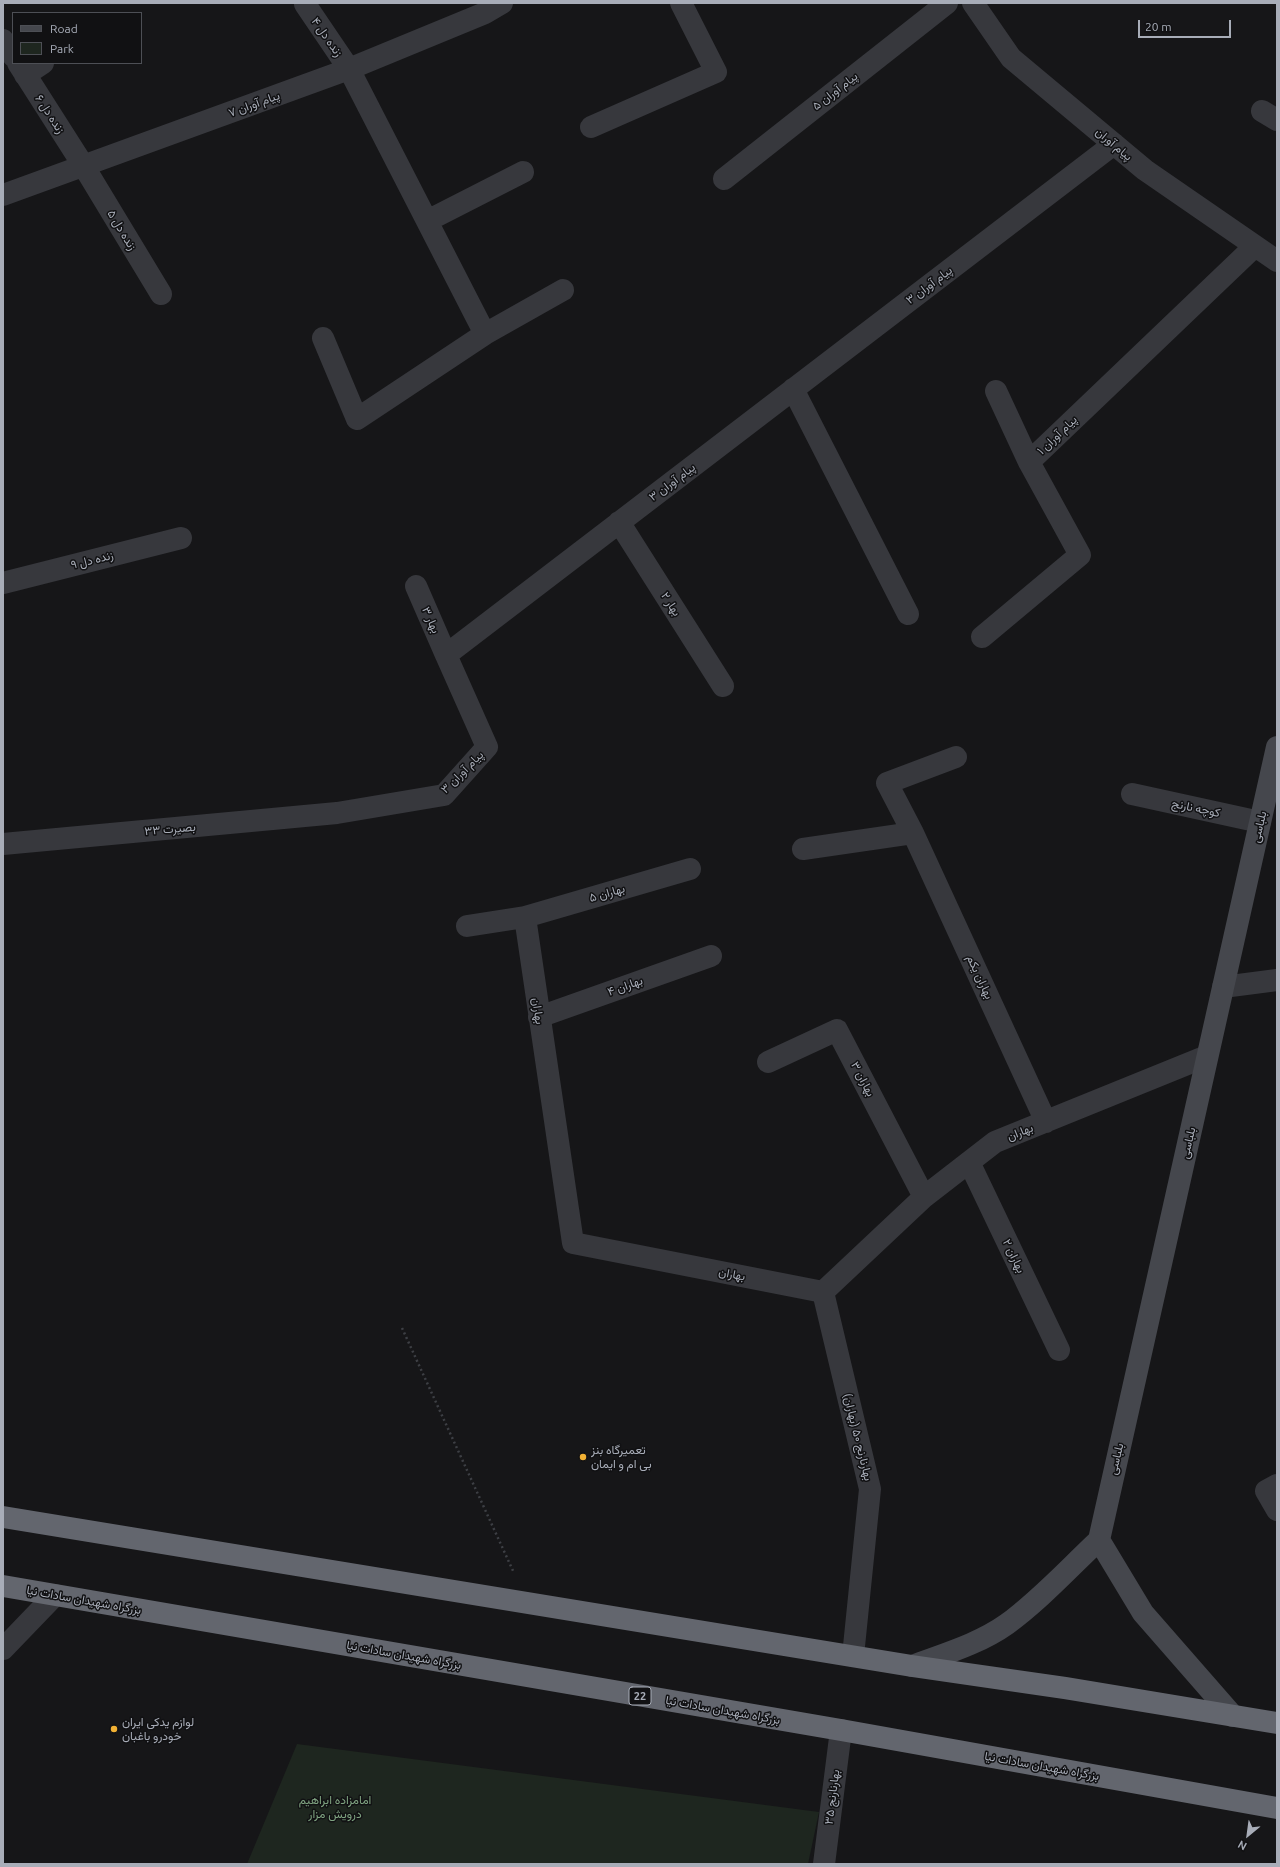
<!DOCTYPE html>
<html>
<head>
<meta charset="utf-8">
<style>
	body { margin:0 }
	#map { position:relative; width:1280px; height:1867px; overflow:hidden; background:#161618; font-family:Ubuntu,sans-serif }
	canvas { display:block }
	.frame { position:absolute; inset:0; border:4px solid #a8adb8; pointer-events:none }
	.legend { position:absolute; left:12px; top:12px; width:130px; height:52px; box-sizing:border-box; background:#111113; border:1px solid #4d4f55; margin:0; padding:5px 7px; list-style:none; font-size:12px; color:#a8adb8 }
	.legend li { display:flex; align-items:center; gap:8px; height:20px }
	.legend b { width:20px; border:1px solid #4d4f55 }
	.north { position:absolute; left:1228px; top:1815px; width:40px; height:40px; -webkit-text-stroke:3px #111113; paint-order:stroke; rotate:209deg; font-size:11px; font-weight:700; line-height:16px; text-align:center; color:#a8adb8 }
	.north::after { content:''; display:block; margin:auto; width:14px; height:18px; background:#a8adb8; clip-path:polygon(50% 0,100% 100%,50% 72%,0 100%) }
	.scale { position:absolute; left:1138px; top:20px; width:93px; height:18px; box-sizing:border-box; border:2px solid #a8adb8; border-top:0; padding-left:5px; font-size:12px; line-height:14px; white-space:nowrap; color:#a8adb8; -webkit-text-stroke:3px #111113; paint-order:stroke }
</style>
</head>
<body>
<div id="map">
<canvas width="1280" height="1867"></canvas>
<div class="frame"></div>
<ul class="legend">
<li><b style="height:5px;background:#45474d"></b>Road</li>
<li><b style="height:11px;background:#1e261f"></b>Park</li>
</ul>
<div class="north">N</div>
<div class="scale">20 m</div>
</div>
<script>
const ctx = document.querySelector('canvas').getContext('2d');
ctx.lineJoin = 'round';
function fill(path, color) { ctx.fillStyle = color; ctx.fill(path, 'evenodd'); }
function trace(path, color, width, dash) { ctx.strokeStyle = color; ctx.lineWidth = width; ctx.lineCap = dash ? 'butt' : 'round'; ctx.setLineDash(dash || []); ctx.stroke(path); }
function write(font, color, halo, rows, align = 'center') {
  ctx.font = font + ' Ubuntu,Vazirmatn,sans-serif'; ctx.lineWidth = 3; ctx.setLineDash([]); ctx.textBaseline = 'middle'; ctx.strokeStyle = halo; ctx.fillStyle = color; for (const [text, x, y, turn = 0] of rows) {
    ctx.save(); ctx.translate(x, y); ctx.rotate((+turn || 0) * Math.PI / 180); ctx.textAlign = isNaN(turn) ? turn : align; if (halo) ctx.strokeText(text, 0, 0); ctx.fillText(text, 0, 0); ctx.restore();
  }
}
fill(new Path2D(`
	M 297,1744 L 819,1812 L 808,1864 L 247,1864 Z`), '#1e261f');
trace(new Path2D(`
	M 402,1328 L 514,1573`), '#3d3f44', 2.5, [2, 3]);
trace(new Path2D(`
	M 973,3 L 1011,58 L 1145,170 L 1277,261
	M 305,4 L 349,69 L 485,334 L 357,419 L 323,338
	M 3,40 L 13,56
	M 18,63 L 83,165 L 161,294
	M 25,75 L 43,63
	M 1262,111 L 1277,120
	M 591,127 L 716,72 L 681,3
	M 724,179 L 947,3
	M 3,195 L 349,69 L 485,13 L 502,3
	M 427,221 L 523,172
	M 485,334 L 563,290
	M 793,389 L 908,614
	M 996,391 L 1029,462
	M 619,522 L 723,686
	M 3,583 L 181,538
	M 416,586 L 446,655
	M 982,637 L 1080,555 L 1029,462 L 1255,246
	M 1132,794 L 1260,822
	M 913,833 L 887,783 L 956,757
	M 3,844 L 337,813 L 444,795 L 487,747 L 446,655 L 1114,144
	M 803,849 L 913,833 L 1046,1122
	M 525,917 L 690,869
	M 467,926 L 525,917 L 573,1243 L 823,1292 L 924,1197 L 995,1142 L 1207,1056
	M 1223,987 L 1277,980
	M 539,1017 L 711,956
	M 768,1062 L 837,1030 L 924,1197
	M 969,1162 L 1059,1350
	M 823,1292 L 870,1489 L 853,1656
	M 1277,1485 L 1266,1491 L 1277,1510
	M 3,1649 L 55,1595
	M 824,1864 L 841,1730`), '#37383d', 22);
trace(new Path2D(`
	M 1099,1540 L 1277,747
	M 1099,1540 L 1143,1613 L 1233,1716
	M 912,1666 C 944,1654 979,1644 1007,1624 C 1040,1600 1069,1568 1099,1540`), '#45474d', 22);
trace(new Path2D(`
	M 3,1517 L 912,1666 L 1065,1688 L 1277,1723
	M 3,1586 L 841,1730 L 1277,1808`), '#63666e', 22);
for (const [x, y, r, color] of [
	[583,1457,4,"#f2b134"],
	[114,1729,4,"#f2b134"]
]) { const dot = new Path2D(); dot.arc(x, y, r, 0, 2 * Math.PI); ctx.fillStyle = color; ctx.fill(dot); trace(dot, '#111113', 1.5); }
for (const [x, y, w] of [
	[640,1696,22]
]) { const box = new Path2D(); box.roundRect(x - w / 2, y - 9, w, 18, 3); ctx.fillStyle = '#111113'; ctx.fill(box); trace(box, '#a8adb8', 1); }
write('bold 11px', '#a8adb8', null, [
	["22",640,1696]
]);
write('12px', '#a8adb8', '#111113', [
	["زنده دل ۴",327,37,55],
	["پیام آوران ۵",835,91,-38],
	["پیام آوران ۷",254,104,-20],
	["زنده دل ۶",50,114,57],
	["پیام آوران",1114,144,40],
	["زنده دل ۵",122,230,59],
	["پیام آوران ۳",929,285,-37],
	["پیام آوران ۱",1057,435,-44],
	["پیام آوران ۳",672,482,-37],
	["زنده دل ۹",92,560,-14],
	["بهار ۲",671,604,57],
	["بهار ۳",431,620,66],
	["پیام آوران ۳",462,772,-45],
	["کوچه نارنج",1196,808,12],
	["بلباسی",1259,827,-77],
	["بصیرت ۳۳",170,829,-5],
	["بهاران ۵",607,893,-16],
	["بهاران یکم",980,977,65],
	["بهاران ۴",625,986,-20],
	["بهاران",538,1011,82],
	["بهاران ۳",863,1079,62],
	["بهاران",1020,1132,-22],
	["بلباسی",1188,1143,-77],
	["بهاران ۲",1014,1256,64],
	["بهاران",732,1274,11],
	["بهارنارنج ۵۰ (بهاران)",858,1437,76],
	["بلباسی",1116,1459,-77],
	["بزرگراه شهیدان سادات نیا",84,1600,10],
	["بزرگراه شهیدان سادات نیا",404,1655,10],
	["بزرگراه شهیدان سادات نیا",723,1710,10],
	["بزرگراه شهیدان سادات نیا",1042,1766,10],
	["بهارنارنج ۳۵",832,1797,-83]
]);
write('12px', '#a8adb8', '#111113', [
	["تعمیرگاه بنز",591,1450],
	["بی ام و ایمان",591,1464],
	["لوازم یدکی ایران",122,1722],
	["خودرو باغبان",122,1736]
], 'left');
write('12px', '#7fa381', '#111113', [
	["امامزاده ابراهیم",335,1800],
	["درویش مزار",335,1814]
]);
</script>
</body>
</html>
